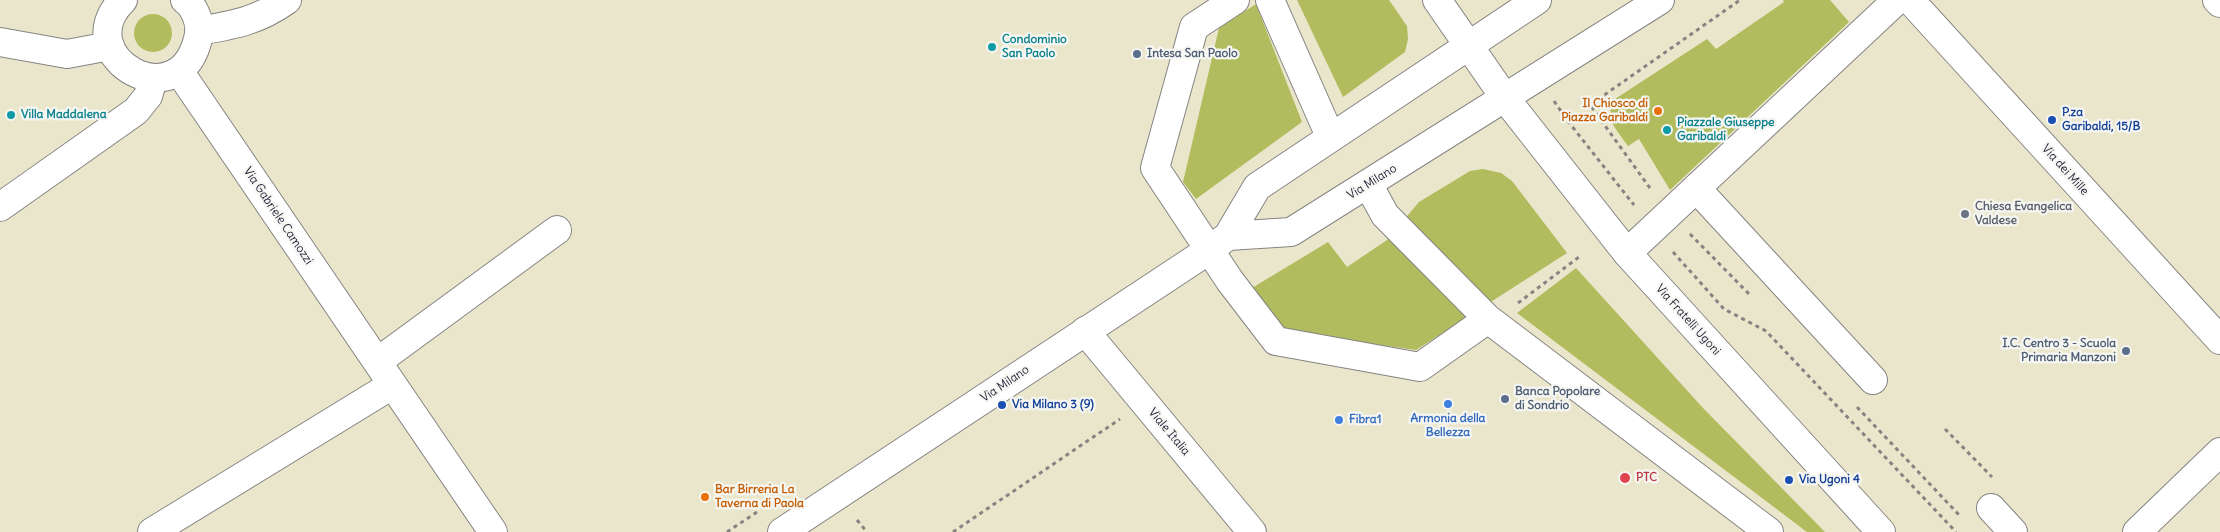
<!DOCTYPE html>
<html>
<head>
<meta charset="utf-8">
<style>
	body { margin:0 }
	canvas { display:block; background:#eae6cb }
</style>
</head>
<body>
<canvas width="2220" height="532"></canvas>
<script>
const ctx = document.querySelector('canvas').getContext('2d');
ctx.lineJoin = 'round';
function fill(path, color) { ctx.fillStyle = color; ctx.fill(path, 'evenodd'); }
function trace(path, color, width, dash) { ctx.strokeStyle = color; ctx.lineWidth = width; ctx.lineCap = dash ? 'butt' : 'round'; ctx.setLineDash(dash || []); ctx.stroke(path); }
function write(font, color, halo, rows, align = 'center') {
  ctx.font = font + ' Delius,sans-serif'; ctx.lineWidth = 4.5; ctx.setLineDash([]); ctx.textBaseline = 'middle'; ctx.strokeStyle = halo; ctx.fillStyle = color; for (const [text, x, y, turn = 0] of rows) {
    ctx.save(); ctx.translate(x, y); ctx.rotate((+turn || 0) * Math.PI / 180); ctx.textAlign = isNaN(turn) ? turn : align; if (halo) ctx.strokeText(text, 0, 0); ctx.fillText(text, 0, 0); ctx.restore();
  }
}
fill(new Path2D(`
	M 1297,0 L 1389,0 L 1407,26 L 1408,39 L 1405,52 L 1343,97 Z
	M 1783,0 L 1830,0 L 1849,22 L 1670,190 L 1639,139 L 1628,146 C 1617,130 1603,118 1615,99 L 1707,39 L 1716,49 L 1784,2 Z
	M 1256,4 L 1302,122 L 1196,199 L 1183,182 L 1219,28 Z
	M134 33a19 19 0 1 1 38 0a19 19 0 1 1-38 0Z
	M 1483,169 L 1501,173 L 1512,181 L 1567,253 L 1416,350 L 1281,331 L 1252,288 L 1328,242 L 1347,267 L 1387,240 L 1419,202 L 1470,171 Z
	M 1576,268 L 1703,408 L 1825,532 L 1807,532 L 1517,313 Z`), '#b0bc5d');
const street = new Path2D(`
	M 123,0 C 66,56 182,124 199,34 C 201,23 194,6 185,0
	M 1235,0 L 1194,27 L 1155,168 L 1230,281 L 1276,341 L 1420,367 L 1488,319 L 1769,532
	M 1270,0 L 1326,127
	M 2217,0 L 2220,3
	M 199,31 C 233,25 258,21 287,0
	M 0,42 L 67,54 L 110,46
	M 179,71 L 493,532
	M 1696,188 L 1873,380
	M 1374,195 L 1385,215 L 1488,319
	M 0,207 L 136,111 L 148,96 L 153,79
	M 1627,253 L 1897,0
	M 1085,331 L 1252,532
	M 377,362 L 557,230
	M 1991,508 L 2013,532
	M 152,532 L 392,385
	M 2137,532 L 2220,452`);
const secondary = new Path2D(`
	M 1437,0 L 1505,98 L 1627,253 L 1881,532
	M 1910,0 L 2220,340
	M 1228,236 L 1291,232 L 1660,0
	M 782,532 L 1209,250 L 1228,236 L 1257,187 L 1537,0`);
trace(street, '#868483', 30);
trace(secondary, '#868483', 30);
trace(new Path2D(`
	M 1554,101 L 1567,120 L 1634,205
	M 1650,188 L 1590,105 L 1740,0
	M 1690,234 L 1751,296
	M 1673,252 L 1724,309 L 1766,331 L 1956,532
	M 1518,303 L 1579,257
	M 1857,407 L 1961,517
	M 1945,429 L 1992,477
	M 857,520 L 867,532
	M 727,532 L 757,512
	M 953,532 L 1120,419`), '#868483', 3, [4, 4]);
trace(street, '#fff', 28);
trace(secondary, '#fff', 28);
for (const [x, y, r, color] of [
	[992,47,5,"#0f9aa8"],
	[1137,54,5,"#5c6f8a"],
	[1658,111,5,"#e8710a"],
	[11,115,5,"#0f9aa8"],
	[2052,120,5,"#1a4fb4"],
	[1667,130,5,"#0f9aa8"],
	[1965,214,5,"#6b7280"],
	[2126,351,5,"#5c6f8a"],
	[1505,399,5,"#5c6f8a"],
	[1448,404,5,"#3f7fe0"],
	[1002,405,5,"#1a4fb4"],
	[1339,420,5,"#3f7fe0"],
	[1625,478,6,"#e0444e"],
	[1789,480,5,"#1a4fb4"],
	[705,497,5,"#e8710a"]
]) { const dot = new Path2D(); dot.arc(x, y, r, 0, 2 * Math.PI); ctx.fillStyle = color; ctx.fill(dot); trace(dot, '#f6f6f2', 2); }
write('bold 12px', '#0d838f', '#f6f6f2', [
	["Condominio",1002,40],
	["San Paolo",1002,54],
	["Villa Maddalena",21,115],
	["Piazzale Giuseppe",1677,123],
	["Garibaldi",1677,137]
], 'left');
write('bold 12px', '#4e5e75', '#f6f6f2', [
	["Intesa San Paolo",1147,54],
	["I.C. Centro 3 - Scuola",2116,344,"right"],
	["Primaria Manzoni",2116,358,"right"],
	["Banca Popolare",1515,392],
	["di Sondrio",1515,406]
], 'left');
write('bold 12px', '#c56008', '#f6f6f2', [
	["Il Chiosco di",1648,104],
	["Piazza Garibaldi",1648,118],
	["Bar Birreria La",715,490,"left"],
	["Taverna di Paola",715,504,"left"]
], 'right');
write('bold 12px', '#164399', '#f6f6f2', [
	["P.za",2062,113],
	["Garibaldi, 15/B",2062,127],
	["Via Milano 3 (9)",1012,405],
	["Via Ugoni 4",1799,480]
], 'left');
write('12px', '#22223b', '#f6f6f2', [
	["Via dei Mille",2065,170,48],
	["Via Milano",1372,182,-32],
	["Via Gabriele Camozzi",278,216,56],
	["Via Fratelli Ugoni",1688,320,48],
	["Via Milano",1005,384,-34],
	["Viale Italia",1169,432,50]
]);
write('bold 12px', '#5b616d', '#f6f6f2', [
	["Chiesa Evangelica",1975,207],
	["Valdese",1975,221]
], 'left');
write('bold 12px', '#366cbe', '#f6f6f2', [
	["Armonia della",1448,419],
	["Bellezza",1448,433],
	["Fibra1",1349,420,"left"]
]);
write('bold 12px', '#be3a42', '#f6f6f2', [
	["PTC",1636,478]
], 'left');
</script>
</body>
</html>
